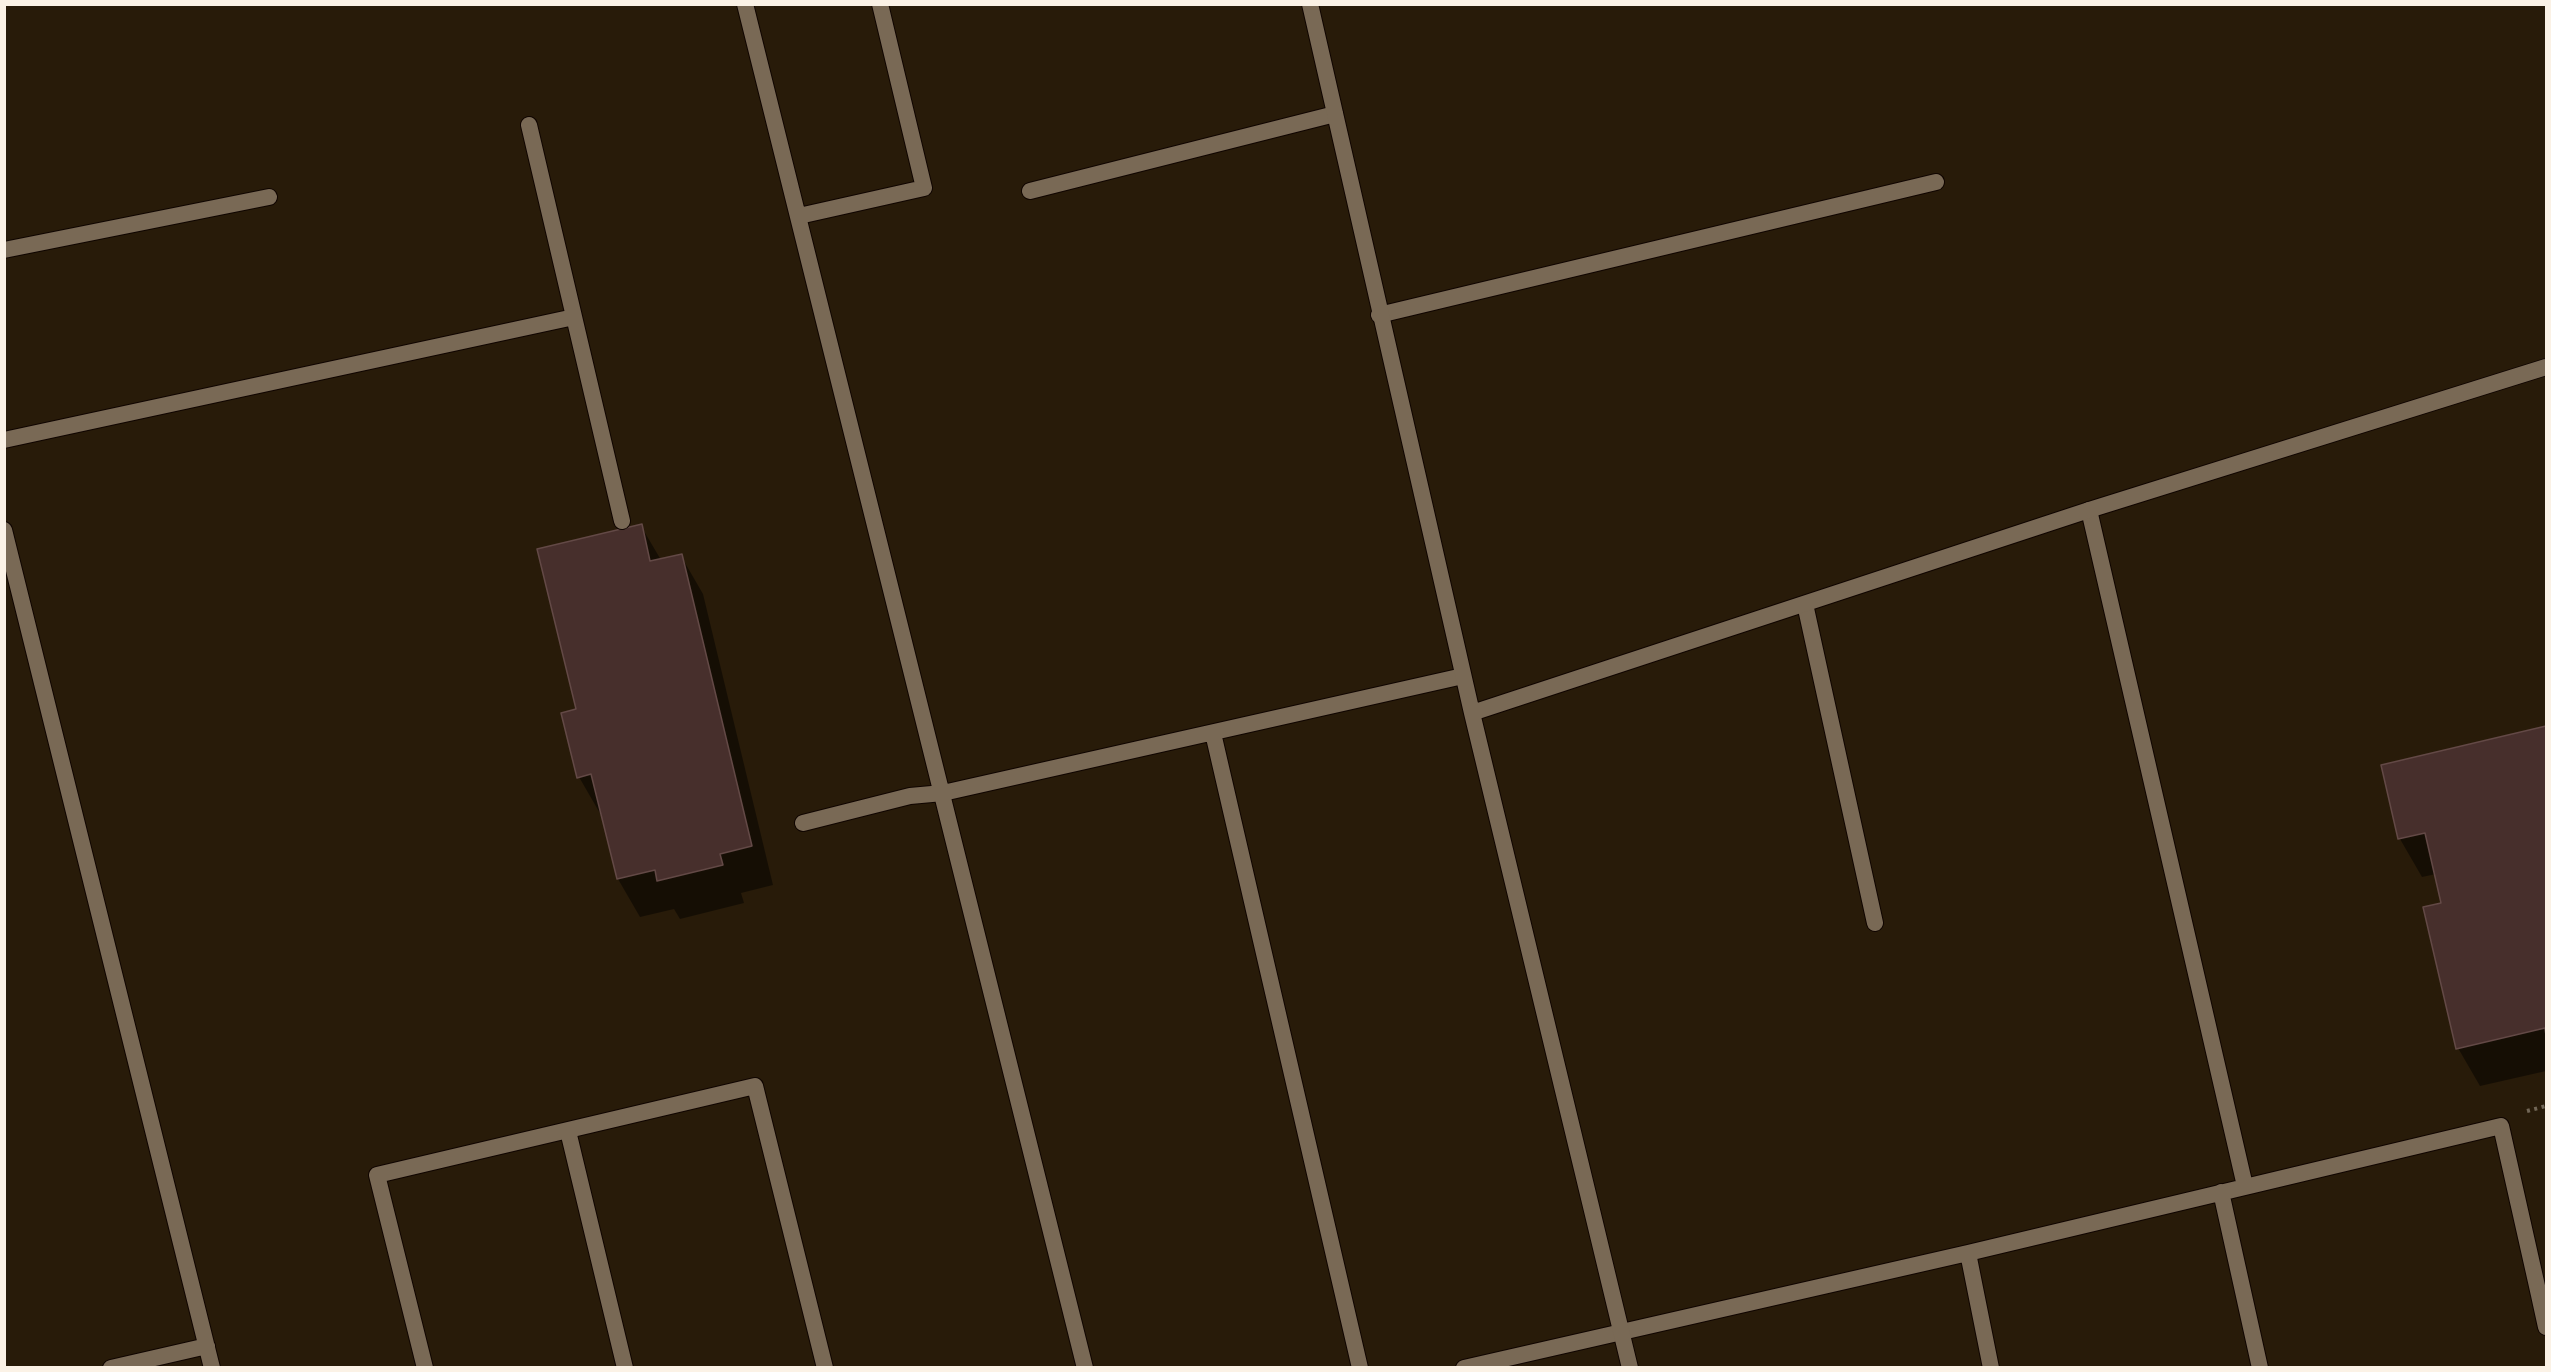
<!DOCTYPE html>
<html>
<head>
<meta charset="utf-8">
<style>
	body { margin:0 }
	#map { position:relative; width:2551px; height:1372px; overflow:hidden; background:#281b09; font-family:"PT Serif",serif }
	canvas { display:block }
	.frame { position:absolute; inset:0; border:6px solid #fbf2e6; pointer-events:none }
</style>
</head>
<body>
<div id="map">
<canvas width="2551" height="1372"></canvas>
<div class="frame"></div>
</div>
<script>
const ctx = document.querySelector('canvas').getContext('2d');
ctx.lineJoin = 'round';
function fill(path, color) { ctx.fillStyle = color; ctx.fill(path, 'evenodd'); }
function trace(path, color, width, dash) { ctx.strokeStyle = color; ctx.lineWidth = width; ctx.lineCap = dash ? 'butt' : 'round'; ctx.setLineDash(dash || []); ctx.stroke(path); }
fill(new Path2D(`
	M 641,526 L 661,560 L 681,556 L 703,594 L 773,885 L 741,893 L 744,903 L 680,919 L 674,909 L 640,917 L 618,879 L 603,815 L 601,815 L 579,777 L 578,710 Z
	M 2546,727 L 2546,1071 L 2480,1086 L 2458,1048 L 2443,904 L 2436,874 L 2422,877 L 2400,839 L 2383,766 Z`), '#0007');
const building = new Path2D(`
	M 642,524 L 650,561 L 682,554 L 752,846 L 720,854 L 723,865 L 657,881 L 655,870 L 617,879 L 591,774 L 577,778 L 561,713 L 576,709 L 537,549 Z
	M 2546,726 L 2546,1036 L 2545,1028 L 2456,1049 L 2423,907 L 2441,903 L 2425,833 L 2398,839 L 2381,765 Z`);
fill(building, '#472f2c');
trace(building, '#634946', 1.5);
const minor = new Path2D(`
	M 745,4 L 1085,1368
	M 529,125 L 622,521
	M 1030,191 L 1335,114
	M 799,216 L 924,188 L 880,4
	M 4,250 L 269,197
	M 1379,315 L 1936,182
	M 4,440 L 574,317
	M 2089,510 L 2245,1186
	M 4,530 L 212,1368
	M 1805,604 L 1875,923
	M 1213,733 L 1360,1368
	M 803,823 L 910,796 L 943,793 L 1463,676
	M 568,1131 L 625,1368
	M 2221,1192 L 2260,1368
	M 1968,1253 L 1991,1368
	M 2539,1295 L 2546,1327
	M 111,1368 L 207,1346
	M 425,1368 L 377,1175 L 755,1086 L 825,1368
	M 1464,1368 L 1968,1253 L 2501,1126 L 2539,1295 L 2546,1293`);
const tertiary = new Path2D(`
	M 1310,4 L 1472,713 L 1630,1368
	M 1472,713 L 2089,510 L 2546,367`);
trace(minor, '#100500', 18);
trace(tertiary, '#100500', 18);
trace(new Path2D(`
	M 2527,1111 L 2546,1106`), '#716656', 4, [3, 4.5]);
trace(minor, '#796955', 16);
trace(tertiary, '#796955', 16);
</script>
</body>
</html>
